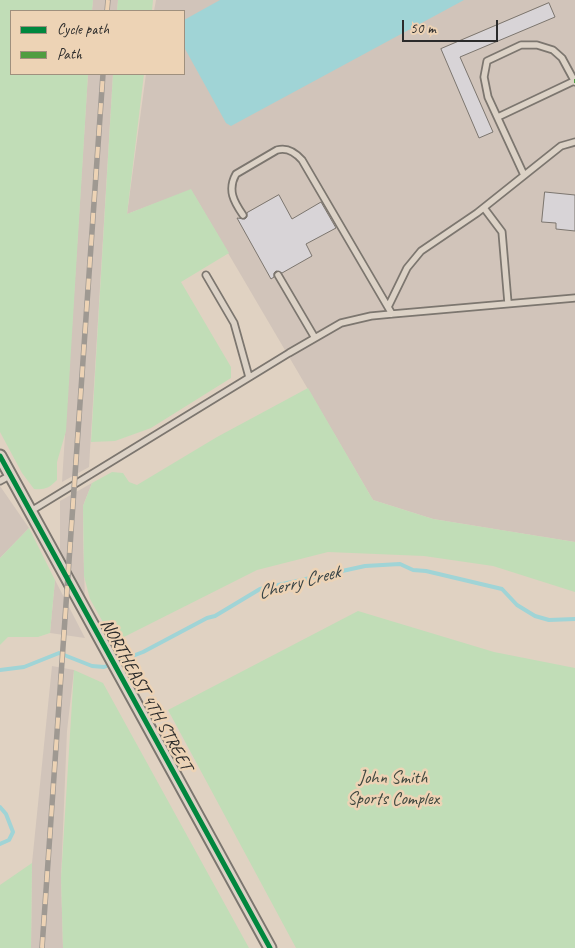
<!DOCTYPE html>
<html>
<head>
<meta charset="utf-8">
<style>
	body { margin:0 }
	#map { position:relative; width:575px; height:948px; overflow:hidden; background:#e0d2c2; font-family:Caveat,sans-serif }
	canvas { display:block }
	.legend { position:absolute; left:10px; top:10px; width:175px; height:65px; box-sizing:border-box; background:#edd3b5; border:1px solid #9f907e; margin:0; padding:6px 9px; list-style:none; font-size:15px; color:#2b2b2b }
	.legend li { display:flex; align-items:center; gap:10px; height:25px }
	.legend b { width:25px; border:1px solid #9f907e }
	.scale { position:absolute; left:402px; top:20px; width:96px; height:22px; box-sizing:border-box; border:2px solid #2b2b2b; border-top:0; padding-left:6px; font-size:15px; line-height:18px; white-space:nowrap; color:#2b2b2b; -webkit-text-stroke:4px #edd3b5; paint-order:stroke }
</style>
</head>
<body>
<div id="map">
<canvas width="575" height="948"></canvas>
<ul class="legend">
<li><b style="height:6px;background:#00873e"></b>Cycle path</li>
<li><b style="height:6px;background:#4f9d41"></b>Path</li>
</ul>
<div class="scale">50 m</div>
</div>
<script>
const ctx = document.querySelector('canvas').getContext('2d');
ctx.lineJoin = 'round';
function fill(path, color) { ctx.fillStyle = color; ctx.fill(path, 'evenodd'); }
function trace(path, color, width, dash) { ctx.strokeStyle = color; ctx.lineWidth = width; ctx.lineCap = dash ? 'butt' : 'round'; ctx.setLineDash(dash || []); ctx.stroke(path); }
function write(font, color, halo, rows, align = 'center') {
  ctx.font = font + ' Caveat,sans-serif'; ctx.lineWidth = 5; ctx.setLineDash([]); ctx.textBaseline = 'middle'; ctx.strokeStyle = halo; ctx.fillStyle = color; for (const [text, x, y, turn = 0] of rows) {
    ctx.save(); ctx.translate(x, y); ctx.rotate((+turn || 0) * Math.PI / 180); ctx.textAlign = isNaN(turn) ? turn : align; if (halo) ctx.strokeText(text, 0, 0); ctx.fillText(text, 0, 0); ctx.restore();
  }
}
fill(new Path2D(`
	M 93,0 L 118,0 L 117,11 L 92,11 Z
	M 156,0 L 575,0 L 575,542 L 433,519 L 373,500 L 191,190 L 127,214 L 146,74 L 184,74 L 184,11 L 154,11 Z
	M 88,74 L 113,74 L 89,467 L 62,482 Z
	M 92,483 L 83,506 L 83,537 L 85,600 L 60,555 L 60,501 Z
	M 0,486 L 29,528 L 0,558 Z
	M 55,580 L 85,638 L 50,633 Z
	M 52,666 L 74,670 L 67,731 L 61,878 L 63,948 L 31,948 L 32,863 Z`), '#d1c4ba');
fill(new Path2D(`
	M 0,0 L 93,0 L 92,11 L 11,11 L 11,74 L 88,74 L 66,431 L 57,462 L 57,480 C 49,488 45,490 34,489 L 22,473 L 0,432 Z
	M 118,0 L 153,0 L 152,11 L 117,11 Z
	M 113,74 L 144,74 L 127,214 L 191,189 L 229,253 L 181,282 L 231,367 L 231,378 L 151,428 L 115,441 L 91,442 Z
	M 308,388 L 373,500 L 433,519 L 575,542 L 575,592 L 493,566 L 424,556 L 328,552 L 257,570 L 114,642 L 90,599 L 84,576 L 83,506 L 92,483 L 112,472 L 123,473 L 129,482 L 137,485 L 217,437 Z
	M 29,528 L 55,580 L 50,633 L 38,637 L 8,637 L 0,645 L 0,558 Z
	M 358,611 L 494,652 L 575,668 L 575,948 L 296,948 L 168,710 Z
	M 74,670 L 103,683 L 249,948 L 63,948 L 61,878 Z
	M 32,863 L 31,948 L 0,948 L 0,885 Z`), '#c1ddb7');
fill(new Path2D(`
	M 220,0 L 464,0 L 231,126 L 226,123 L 184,47 L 184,20 Z`), '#a0d4d6');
trace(new Path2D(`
	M 0,670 L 24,667 L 59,653 L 92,666 L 104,667 L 143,652 L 207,618 L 215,616 L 260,589 L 365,566 L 400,564 L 413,570 L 426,571 L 502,589 L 517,605 L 535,616 L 549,620 L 575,619
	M 0,807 L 6,814 L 13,832 L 9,840 L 0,844`), '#a0d4d6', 4);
const building = new Path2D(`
	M 549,3 L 555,17 L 460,57 L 493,132 L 479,138 L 441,49 Z
	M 545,192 L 575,195 L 575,231 L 556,229 L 556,223 L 542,222 Z
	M 279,195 L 292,219 L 321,202 L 336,228 L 306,244 L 312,256 L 282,273 L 276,271 L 274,273 L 274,277 L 271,279 L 237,218 L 245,219 L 247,217 L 247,213 Z`);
fill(building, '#d8d4d7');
trace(building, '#7c766f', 1);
const lane = new Path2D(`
	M 498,117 L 574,81
	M 524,175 L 488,97 L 484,77 L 487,61 L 521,45 L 537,45 L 553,50 L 562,58 L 575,82
	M 484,208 L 502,232 L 508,303
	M 243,215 C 234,202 227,190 236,174 L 277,150 C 287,147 295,152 302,160 L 392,314
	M 206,275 L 234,323 L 249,377
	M 278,275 L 315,338
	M 388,307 L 407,268 L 421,251 L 477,213 L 561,146 L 575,142
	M 0,481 L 11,475
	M 31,511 L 289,353 L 341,323 L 371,316 L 392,314 L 575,298`);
const street = new Path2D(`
	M 0,456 L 270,948`);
trace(lane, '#7c766f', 9);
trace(street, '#7c766f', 15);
trace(lane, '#dcd2c6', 5.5);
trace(street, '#dcd2c6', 11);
const rail = new Path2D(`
	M 107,11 L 108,0
	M 42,948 L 103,74`);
trace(rail, '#9f9992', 5.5);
trace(rail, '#edd3b5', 4, [11]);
trace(new Path2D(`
	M 574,81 L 575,81`), '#4f9d41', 4, [8, 4]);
trace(new Path2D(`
	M 0,456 L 270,948`), '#00873e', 5);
write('18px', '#2b2b2b', '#edd3b5', [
	["NORTHEAST 4TH STREET",146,695,61]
]);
write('18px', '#3e473f', '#edd3b5', [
	["John Smith",393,778],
	["Sports Complex",393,799]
]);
write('italic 19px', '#384446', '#edd3b5', [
	["Cherry Creek",299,583,-15]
]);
</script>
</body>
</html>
